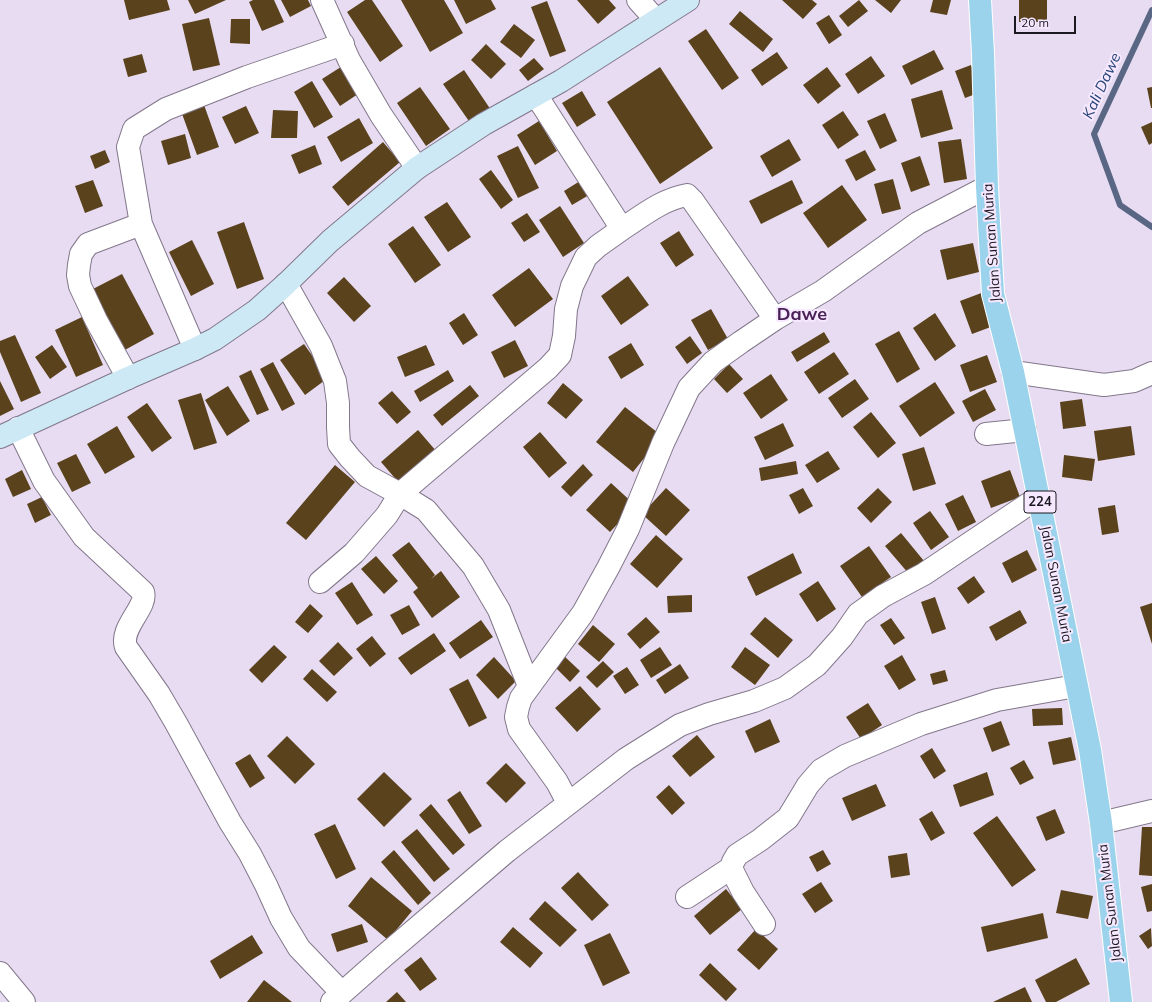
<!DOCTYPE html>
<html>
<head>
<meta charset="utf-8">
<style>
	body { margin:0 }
	#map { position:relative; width:1152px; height:1002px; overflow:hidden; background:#e8dcf2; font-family:Mulish,sans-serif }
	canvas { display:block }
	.scale { position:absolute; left:1014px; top:16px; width:62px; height:18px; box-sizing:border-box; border:2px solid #1d1921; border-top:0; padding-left:5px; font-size:12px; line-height:14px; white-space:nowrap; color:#1d1921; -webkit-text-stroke:3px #f6e9ff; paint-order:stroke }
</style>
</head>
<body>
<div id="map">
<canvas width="1152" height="1002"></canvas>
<div class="scale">20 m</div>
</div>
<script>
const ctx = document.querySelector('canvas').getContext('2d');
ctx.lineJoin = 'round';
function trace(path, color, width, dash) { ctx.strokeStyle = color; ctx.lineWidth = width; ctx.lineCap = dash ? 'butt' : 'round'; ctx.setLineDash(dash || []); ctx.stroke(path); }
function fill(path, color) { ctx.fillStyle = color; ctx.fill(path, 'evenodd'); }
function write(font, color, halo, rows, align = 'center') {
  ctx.font = font + ' Mulish,sans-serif'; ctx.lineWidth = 4; ctx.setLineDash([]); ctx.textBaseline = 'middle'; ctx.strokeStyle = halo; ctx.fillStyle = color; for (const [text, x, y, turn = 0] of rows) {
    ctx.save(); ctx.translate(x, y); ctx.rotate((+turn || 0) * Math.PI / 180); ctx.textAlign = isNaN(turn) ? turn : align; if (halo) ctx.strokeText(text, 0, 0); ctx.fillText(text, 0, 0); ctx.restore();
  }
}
trace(new Path2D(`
	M 1152,10 L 1094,134 L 1120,205 L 1152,227`), '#596784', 6);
fill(new Path2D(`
	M 124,0 L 167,0 L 170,10 L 129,20 Z
	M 188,0 L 226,0 L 195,14 Z
	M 253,0 L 274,0 L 284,22 L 262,31 L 249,2 Z
	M 281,0 L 308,0 L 311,6 L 290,17 Z
	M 365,0 L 372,0 L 403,46 L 380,62 L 347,12 Z
	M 401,0 L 444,0 L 463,33 L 430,52 Z
	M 454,0 L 491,0 L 496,9 L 466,24 Z
	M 577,0 L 609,0 L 616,8 L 598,24 Z
	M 782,0 L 812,0 L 817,4 L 803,19 Z
	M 859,0 L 868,11 L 848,27 L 839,16 Z
	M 875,0 L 901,0 L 891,13 Z
	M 933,0 L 951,0 L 947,15 L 930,12 Z
	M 1019,0 L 1047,0 L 1047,22 L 1019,22 Z
	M 547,1 L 566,51 L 550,57 L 531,7 Z
	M 740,11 L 773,39 L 763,52 L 729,24 Z
	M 829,15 L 842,35 L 829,44 L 816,23 Z
	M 209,18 L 220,65 L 193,71 L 182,24 Z
	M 231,19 L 250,19 L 250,44 L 230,43 Z
	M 514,24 L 535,40 L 521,58 L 500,42 Z
	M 706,29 L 739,78 L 722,90 L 688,41 Z
	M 486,44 L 506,64 L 491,79 L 471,60 Z
	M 934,50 L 944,69 L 911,85 L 902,66 Z
	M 777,52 L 788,68 L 762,86 L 751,70 Z
	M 142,54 L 147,72 L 128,77 L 123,59 Z
	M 871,56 L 885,76 L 858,94 L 845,74 Z
	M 534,58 L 544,69 L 528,81 L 519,70 Z
	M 344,65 L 361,92 L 340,106 L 322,79 Z
	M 971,65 L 981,92 L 965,98 L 955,71 Z
	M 660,67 L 713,148 L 660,184 L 607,102 Z
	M 827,67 L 841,86 L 818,104 L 803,85 Z
	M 464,70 L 491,110 L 471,124 L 443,84 Z
	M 312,81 L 333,117 L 314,128 L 294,92 Z
	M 420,87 L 450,129 L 426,146 L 397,103 Z
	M 1152,87 L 1152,108 L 1151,108 L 1147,88 Z
	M 942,90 L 953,129 L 921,138 L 911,99 Z
	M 582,91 L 596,115 L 577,127 L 562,103 Z
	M 203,102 L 219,147 L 197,155 L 181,111 Z
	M 246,106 L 259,133 L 235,144 L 222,117 Z
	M 273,110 L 298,111 L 297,138 L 271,138 Z
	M 843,111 L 859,135 L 838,149 L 822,125 Z
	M 885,113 L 897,141 L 880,149 L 867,121 Z
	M 359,118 L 373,143 L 341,162 L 327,137 Z
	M 539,121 L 557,151 L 535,165 L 517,135 Z
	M 1152,122 L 1152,143 L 1149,145 L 1141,127 Z
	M 185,134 L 191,158 L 168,165 L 161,141 Z
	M 789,139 L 801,160 L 772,177 L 760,156 Z
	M 961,139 L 967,179 L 944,183 L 938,142 Z
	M 383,142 L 400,162 L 348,206 L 332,187 Z
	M 315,145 L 322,164 L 299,174 L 291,155 Z
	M 518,146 L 539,188 L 518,198 L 497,156 Z
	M 105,150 L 110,162 L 95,169 L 90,156 Z
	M 865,150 L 876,170 L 856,181 L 845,160 Z
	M 920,156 L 930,185 L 911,192 L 901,163 Z
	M 491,170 L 513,200 L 501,209 L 479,179 Z
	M 893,179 L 901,209 L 882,214 L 874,184 Z
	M 93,180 L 103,206 L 85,213 L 75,186 Z
	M 792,180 L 803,203 L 761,224 L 749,201 Z
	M 580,181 L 589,195 L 572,205 L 564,191 Z
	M 842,185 L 867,220 L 828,248 L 803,213 Z
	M 447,202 L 471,237 L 448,252 L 424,217 Z
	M 560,206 L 584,243 L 563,257 L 539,220 Z
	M 527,213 L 540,232 L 524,242 L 511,223 Z
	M 244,222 L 264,279 L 237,289 L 217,232 Z
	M 413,226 L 441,265 L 415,283 L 388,244 Z
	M 679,231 L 694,255 L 676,267 L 660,243 Z
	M 192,240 L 214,284 L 191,296 L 169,252 Z
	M 973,243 L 979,272 L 947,280 L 940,250 Z
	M 529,268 L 553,299 L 515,327 L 492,295 Z
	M 122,274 L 154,334 L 123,351 L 91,290 Z
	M 628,276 L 649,305 L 621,325 L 601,296 Z
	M 344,277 L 371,306 L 354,322 L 327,293 Z
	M 984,292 L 996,325 L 972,334 L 960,301 Z
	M 711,309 L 728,339 L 708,350 L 691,320 Z
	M 464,313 L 478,335 L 463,345 L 449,323 Z
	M 935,313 L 956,346 L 935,361 L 913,328 Z
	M 82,317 L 103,365 L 76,377 L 55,330 Z
	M 899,331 L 920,369 L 897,383 L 875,344 Z
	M 824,332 L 830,342 L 797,362 L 791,352 Z
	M 15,335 L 41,393 L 21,402 L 0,352 L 0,341 Z
	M 690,336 L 702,353 L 687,364 L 675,347 Z
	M 515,340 L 528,366 L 504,378 L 491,352 Z
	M 631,343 L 644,365 L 621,379 L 608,357 Z
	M 304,344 L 328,378 L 305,395 L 280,360 Z
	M 52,345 L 67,367 L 50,379 L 35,357 Z
	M 426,345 L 435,365 L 405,377 L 397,357 Z
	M 834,352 L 849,374 L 819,394 L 804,372 Z
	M 987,355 L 997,382 L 970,392 L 960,365 Z
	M 273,362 L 295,404 L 282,411 L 260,369 Z
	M 729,364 L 743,379 L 727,393 L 714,379 Z
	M 251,370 L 269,410 L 257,415 L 239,376 Z
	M 448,370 L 454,381 L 420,402 L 414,391 Z
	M 771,374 L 788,400 L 761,419 L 743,393 Z
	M 855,379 L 869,399 L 842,418 L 828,398 Z
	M 0,381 L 14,409 L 0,416 Z
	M 935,382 L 955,413 L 920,437 L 899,406 Z
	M 563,383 L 583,400 L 566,419 L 547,403 Z
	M 470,385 L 479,396 L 442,426 L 433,415 Z
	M 228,386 L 250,421 L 227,436 L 205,400 Z
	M 985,389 L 996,410 L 973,422 L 962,401 Z
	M 392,391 L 411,412 L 397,424 L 378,403 Z
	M 201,393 L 217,443 L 194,450 L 178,400 Z
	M 1082,399 L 1086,426 L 1063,429 L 1060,402 Z
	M 147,403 L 172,438 L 152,452 L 127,417 Z
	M 625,407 L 662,436 L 633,472 L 596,442 Z
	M 871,412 L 896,443 L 878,458 L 853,427 Z
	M 783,423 L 794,446 L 765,460 L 754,437 Z
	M 117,426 L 135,457 L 105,474 L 87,444 Z
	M 1131,426 L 1135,455 L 1098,461 L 1094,431 Z
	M 418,430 L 437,452 L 400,484 L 381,462 Z
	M 540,432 L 567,463 L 549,478 L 523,447 Z
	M 924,447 L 936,484 L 913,491 L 902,454 Z
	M 828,451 L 840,469 L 817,483 L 805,465 Z
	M 76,454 L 91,483 L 72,492 L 57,463 Z
	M 1064,455 L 1095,459 L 1092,481 L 1062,477 Z
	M 796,461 L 798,474 L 761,481 L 759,468 Z
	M 583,464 L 593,475 L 571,497 L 561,487 Z
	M 335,465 L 355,482 L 306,540 L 286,523 Z
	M 22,470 L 31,489 L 13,497 L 5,479 Z
	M 1010,470 L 1020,497 L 991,508 L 981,481 Z
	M 611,483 L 635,505 L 610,532 L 586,510 Z
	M 666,488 L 690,510 L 666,536 L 642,514 Z
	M 803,488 L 813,506 L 799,514 L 789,495 Z
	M 878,488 L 892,502 L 871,523 L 857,508 Z
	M 963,495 L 976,522 L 958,531 L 945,504 Z
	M 42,497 L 51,515 L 35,523 L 27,504 Z
	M 1115,505 L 1119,532 L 1102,535 L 1098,508 Z
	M 930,511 L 949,537 L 931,550 L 913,523 Z
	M 901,533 L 924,561 L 909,574 L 885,546 Z
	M 656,535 L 683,559 L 657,588 L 630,564 Z
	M 409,542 L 435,575 L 431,579 L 441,571 L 460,597 L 432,618 L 413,592 L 418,588 L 392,555 Z
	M 869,546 L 891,577 L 862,597 L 840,566 Z
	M 1027,550 L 1037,570 L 1012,583 L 1002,563 Z
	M 793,553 L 802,573 L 756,596 L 747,577 Z
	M 376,556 L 398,581 L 384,594 L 361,569 Z
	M 974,576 L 985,592 L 968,604 L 957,588 Z
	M 818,581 L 836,609 L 817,622 L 799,594 Z
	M 352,582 L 373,615 L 357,625 L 335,593 Z
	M 692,595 L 692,612 L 668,613 L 667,596 Z
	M 935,597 L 946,629 L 932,634 L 921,602 Z
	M 1152,603 L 1152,644 L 1140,607 Z
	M 310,604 L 323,616 L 308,633 L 295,622 Z
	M 409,605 L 420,625 L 402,635 L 390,615 Z
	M 1020,610 L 1027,623 L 996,641 L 989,627 Z
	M 646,617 L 660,632 L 640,649 L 627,634 Z
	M 765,617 L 793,640 L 778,658 L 750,634 Z
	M 891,618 L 905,638 L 894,645 L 880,625 Z
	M 481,620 L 493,637 L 460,659 L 449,643 Z
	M 593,625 L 615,644 L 599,662 L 578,644 Z
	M 434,633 L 446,651 L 411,675 L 398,658 Z
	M 372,636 L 386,654 L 370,667 L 356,649 Z
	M 338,642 L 353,658 L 334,676 L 319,661 Z
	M 274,645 L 287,657 L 262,683 L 249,670 Z
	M 660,647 L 672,665 L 651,678 L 640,660 Z
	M 745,647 L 770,665 L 755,685 L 731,667 Z
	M 563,655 L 580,671 L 570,682 L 553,665 Z
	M 902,655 L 916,680 L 899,690 L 884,666 Z
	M 494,657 L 516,681 L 498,699 L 476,675 Z
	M 603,661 L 614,672 L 597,688 L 586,677 Z
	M 680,664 L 689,678 L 665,694 L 656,680 Z
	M 627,667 L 639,685 L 625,694 L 613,676 Z
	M 312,669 L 337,692 L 327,702 L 303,679 Z
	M 945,670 L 948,681 L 933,685 L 930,674 Z
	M 468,679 L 487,718 L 469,727 L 449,689 Z
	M 580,686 L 601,709 L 577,732 L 555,708 Z
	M 868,703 L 882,725 L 861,739 L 846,717 Z
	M 1062,708 L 1063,725 L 1033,726 L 1032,709 Z
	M 770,719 L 780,742 L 755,753 L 745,731 Z
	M 1001,721 L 1010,745 L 992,752 L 983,728 Z
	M 697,735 L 715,757 L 690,777 L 672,756 Z
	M 287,736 L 315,764 L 295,784 L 267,756 Z
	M 1071,737 L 1076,760 L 1053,765 L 1048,742 Z
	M 932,748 L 946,771 L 934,779 L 920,756 Z
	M 250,754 L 265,778 L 250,788 L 235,763 Z
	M 1024,760 L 1034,778 L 1020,785 L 1010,768 Z
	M 506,763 L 526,783 L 506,803 L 486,783 Z
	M 384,772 L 412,799 L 384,827 L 357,799 Z
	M 987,772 L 994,795 L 960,807 L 953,785 Z
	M 876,784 L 886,806 L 852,821 L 842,798 Z
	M 669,785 L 685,803 L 672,815 L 656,797 Z
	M 460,791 L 482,826 L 469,834 L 447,800 Z
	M 431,804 L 465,845 L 453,855 L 419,815 Z
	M 1055,809 L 1065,833 L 1046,841 L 1036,817 Z
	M 932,811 L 945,833 L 931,841 L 919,819 Z
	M 997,816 L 1036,870 L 1012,887 L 973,833 Z
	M 335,824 L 356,869 L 336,879 L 314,834 Z
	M 1142,827 L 1152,827 L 1152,876 L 1139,875 Z
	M 417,829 L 450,869 L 434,882 L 401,842 Z
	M 394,850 L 431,893 L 418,905 L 381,862 Z
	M 823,850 L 831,864 L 817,872 L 809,857 Z
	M 907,853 L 910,875 L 891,878 L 888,856 Z
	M 578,872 L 609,905 L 592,921 L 561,888 Z
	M 371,877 L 412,911 L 388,940 L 348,906 Z
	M 821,882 L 833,901 L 815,913 L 802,894 Z
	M 1152,884 L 1152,911 L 1147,912 L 1141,887 Z
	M 726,889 L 742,909 L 710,935 L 694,916 Z
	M 1061,890 L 1093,896 L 1088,919 L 1056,913 Z
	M 545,901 L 577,930 L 560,947 L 529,919 Z
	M 1043,913 L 1048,938 L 987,952 L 981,927 Z
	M 362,924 L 368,942 L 337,952 L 331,934 Z
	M 513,927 L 543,953 L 530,968 L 500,942 Z
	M 1151,928 L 1152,946 L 1148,949 L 1139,936 Z
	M 756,929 L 778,949 L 759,970 L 737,950 Z
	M 610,933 L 630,973 L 603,986 L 584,945 Z
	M 252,935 L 263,953 L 220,979 L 210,961 Z
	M 421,957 L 437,979 L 420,991 L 404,970 Z
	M 1076,958 L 1090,984 L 1056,1002 L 1046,1002 L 1035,980 Z
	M 710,963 L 737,989 L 726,1001 L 699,975 Z
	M 264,980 L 292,1002 L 247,1002 Z
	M 1025,987 L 1032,1002 L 993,1002 Z
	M 397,992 L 406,1002 L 386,1002 Z`), '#5a421c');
const street = new Path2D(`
	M 322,0 L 349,60 L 381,115 L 417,168
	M 638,0 L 656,20
	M 536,95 L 622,229 C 642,216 663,199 687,195 L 693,201 L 775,319 L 823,291 L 918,223 L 987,187
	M 141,224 L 195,349
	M 286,284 L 321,346 L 335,381 L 338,403 L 338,427 L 339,444 L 350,458 L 367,476 L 400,494 L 548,368 L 560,355 L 564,336 L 566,309 L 572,286 L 586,257 L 598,246 L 622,229
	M 1013,372 L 1104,385 L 1134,381 L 1152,373
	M 128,378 L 96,320 L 80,286 L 78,275 L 79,265 L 81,254 L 88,244 L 141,224 L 128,147 L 134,129 L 166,109 L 247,77 L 343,44
	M 18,428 L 44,481 L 84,537 L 143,592 C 148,607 119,628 126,647 L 159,694 L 176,723 L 230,822 L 250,854 L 266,885 L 281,918 L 299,948 L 342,993
	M 986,434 L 1025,430
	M 320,582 L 354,553 L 387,515 L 400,494 L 426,510 L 473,566 L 499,610 L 529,686
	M 568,803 L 557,782 L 519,729 L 516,717 L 518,707 L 521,698 L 583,613 L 608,568 L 628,529 L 663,443 L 689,388 L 713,362 L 741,342 L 775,319
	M 1101,823 L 1152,811
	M 731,868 L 743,892 L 764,924
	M 687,897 L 731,868 L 733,862 L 737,855 L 760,840 L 788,818 L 808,785 L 821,770 L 845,756 L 921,724 L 997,700 L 1076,686
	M 0,973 L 24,1002
	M 332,1002 L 384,956 L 507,851 L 626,759 L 680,725 L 709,714 L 754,701 L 785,688 L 817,665 L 842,637 L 858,614 L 883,596 L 924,574 L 1039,497`);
const secondary = new Path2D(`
	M 0,437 L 128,378 L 195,349 L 215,339 L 257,310 L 286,284 L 330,241 L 417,168 L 484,124 L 561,81 L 688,0`);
const primary = new Path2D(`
	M 980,0 L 983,53 L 987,187 L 993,294 L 1013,372 L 1090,750 L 1101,823 L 1121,1002`);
trace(street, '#82778b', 24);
trace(secondary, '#82778b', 24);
trace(primary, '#fff', 24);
trace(street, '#fff', 22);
trace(secondary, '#cde9f5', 22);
trace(primary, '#9bd3ec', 22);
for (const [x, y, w] of [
	[1040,502,32]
]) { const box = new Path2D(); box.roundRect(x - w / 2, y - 11, w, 22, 3); ctx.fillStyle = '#f6e9ff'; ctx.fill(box); trace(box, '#1d1921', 1); }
write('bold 13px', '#1d1921', null, [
	["224",1040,502]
]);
write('14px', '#1d1921', '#f6e9ff', [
	["Jalan Sunan Muria",992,243,-94],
	["Jalan Sunan Muria",1056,584,79],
	["Jalan Sunan Muria",1110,903,-97]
]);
write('italic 15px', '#264275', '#f6e9ff', [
	["Kali Dawe",1102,86,-65]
]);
write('bold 18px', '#4a2156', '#f6e9ff', [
	["Dawe",802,315]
]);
</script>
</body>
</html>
